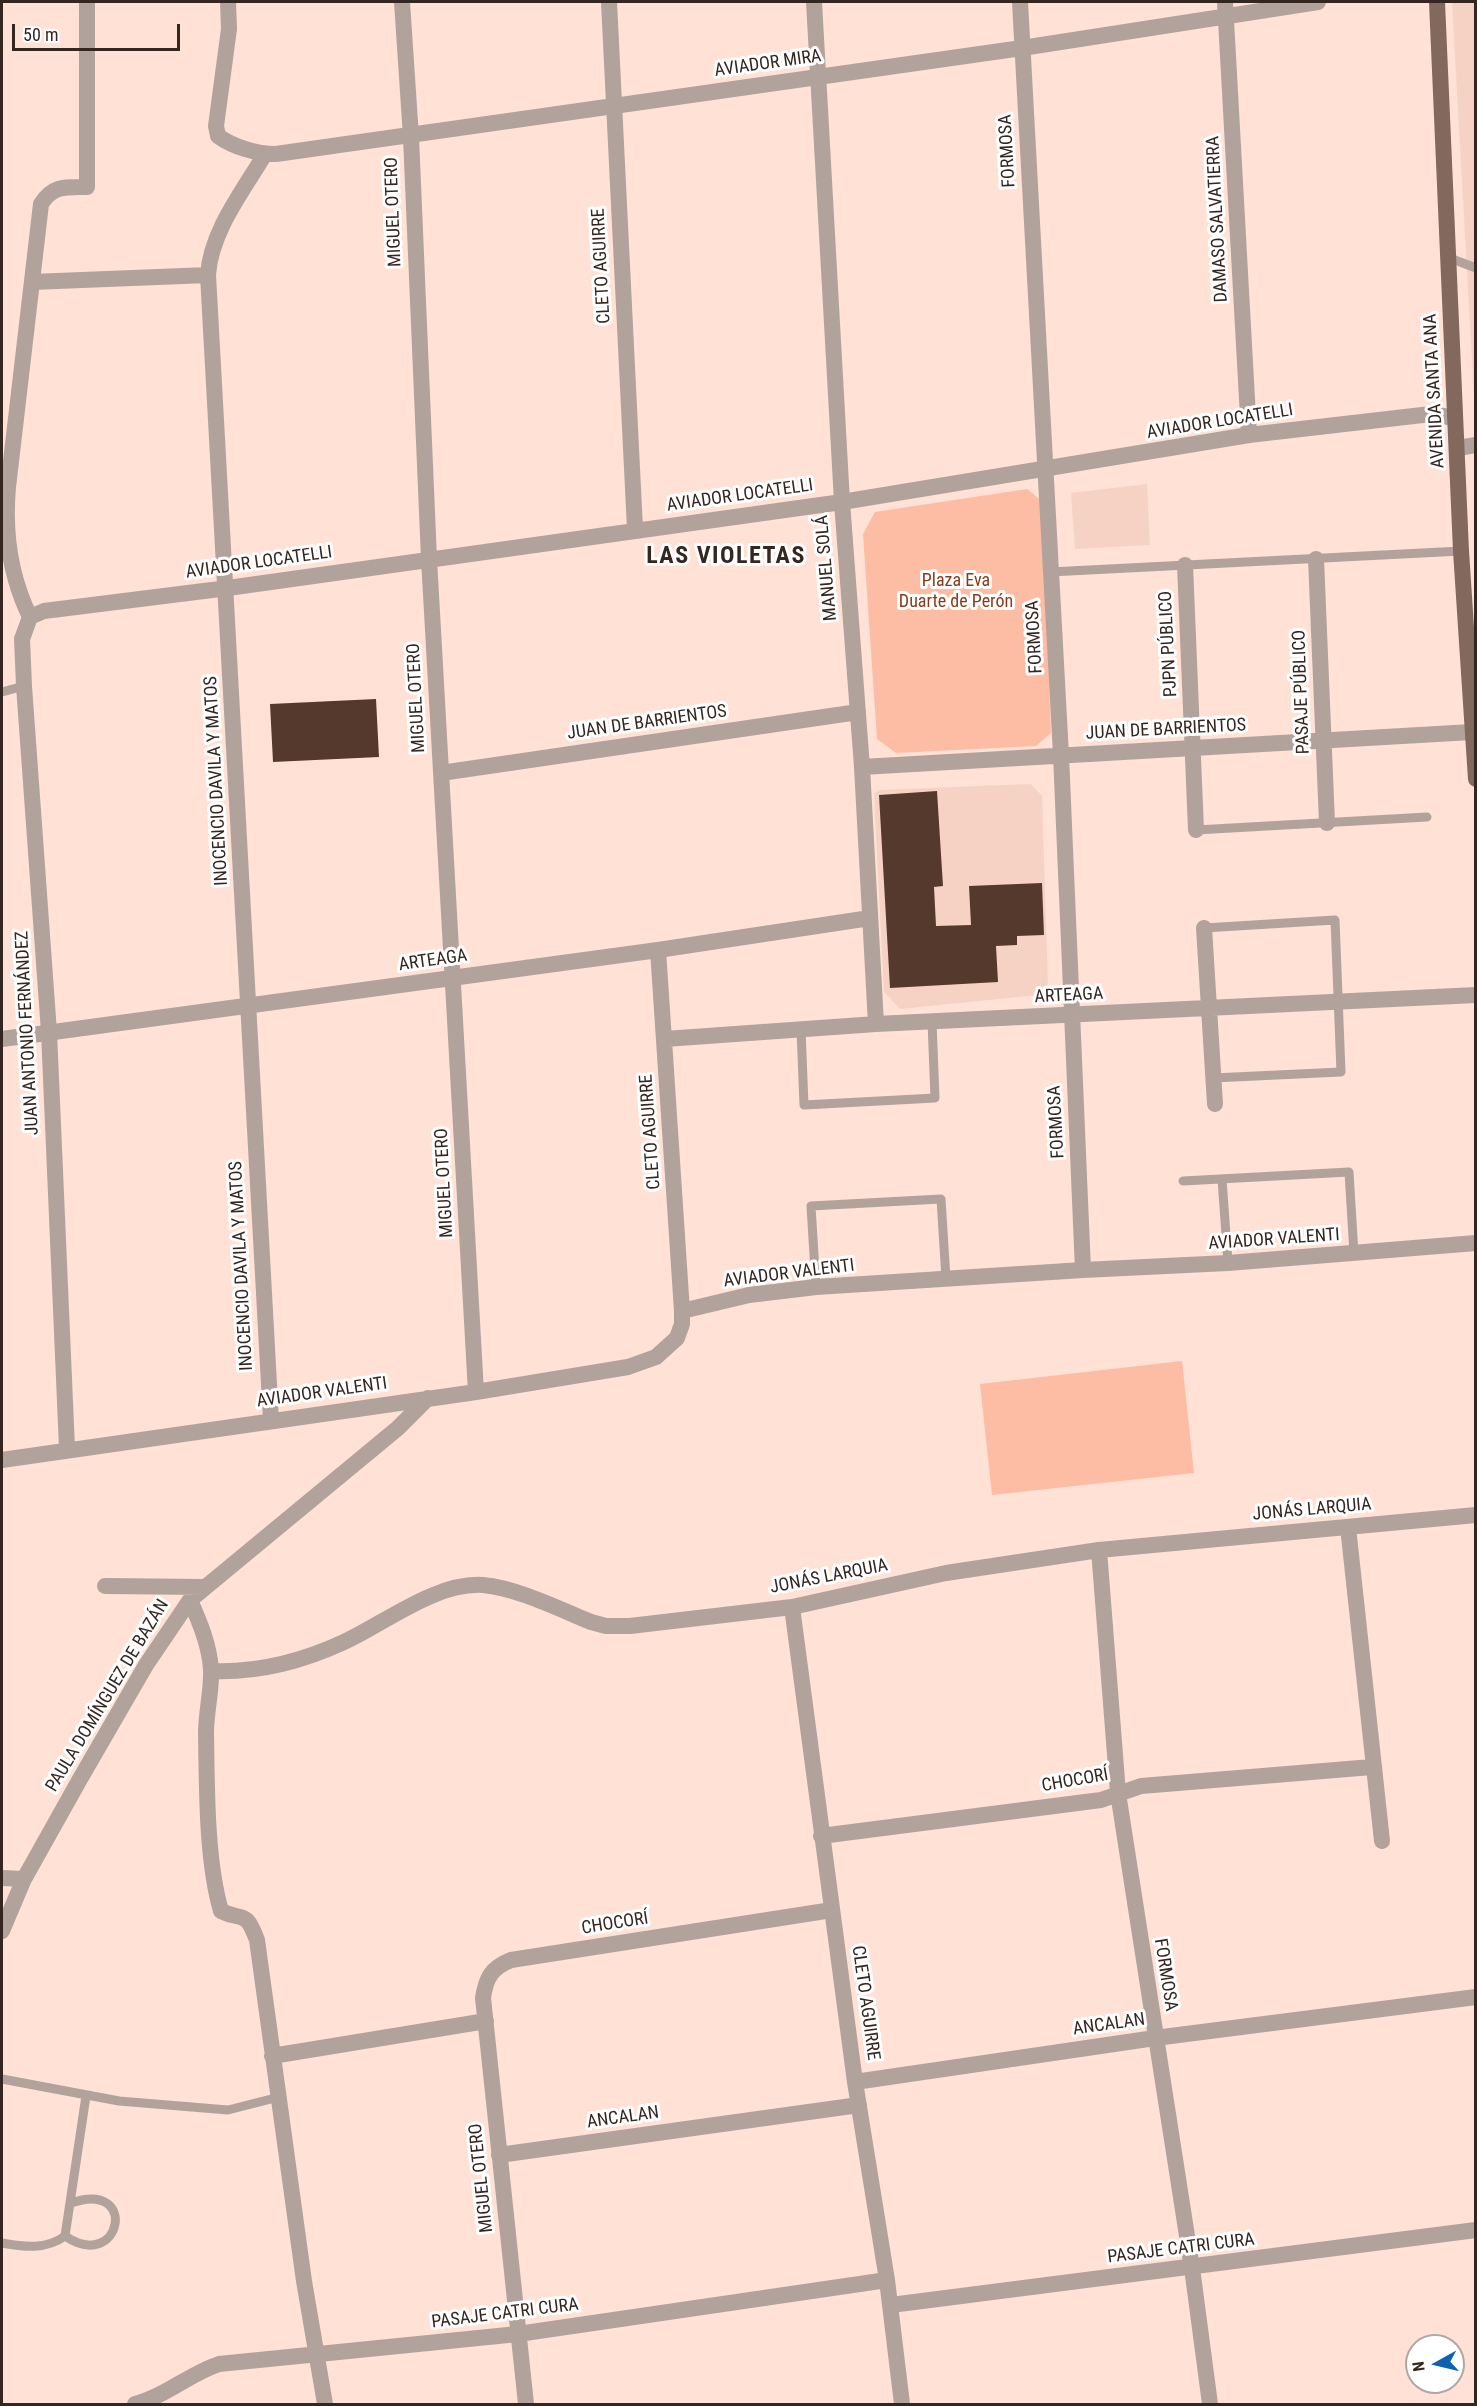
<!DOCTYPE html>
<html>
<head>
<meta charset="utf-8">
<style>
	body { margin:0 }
	#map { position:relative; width:1477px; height:2406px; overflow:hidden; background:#ffe1d5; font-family:"Roboto Condensed",sans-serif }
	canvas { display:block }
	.frame { position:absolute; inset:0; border:3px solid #342621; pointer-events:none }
	.north { position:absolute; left:1405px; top:2334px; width:60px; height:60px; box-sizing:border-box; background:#fff; border:2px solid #aea8a6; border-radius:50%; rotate:262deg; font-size:16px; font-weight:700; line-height:24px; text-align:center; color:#342621 }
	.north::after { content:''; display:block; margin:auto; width:21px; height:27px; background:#0b63b1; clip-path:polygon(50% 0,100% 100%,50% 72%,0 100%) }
	.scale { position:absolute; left:12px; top:24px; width:168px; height:27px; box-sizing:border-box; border:3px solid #342621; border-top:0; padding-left:8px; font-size:18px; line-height:21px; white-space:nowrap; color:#342621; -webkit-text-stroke:4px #fff; paint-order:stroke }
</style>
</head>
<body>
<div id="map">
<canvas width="1477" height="2406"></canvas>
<div class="frame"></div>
<div class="north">N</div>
<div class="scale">50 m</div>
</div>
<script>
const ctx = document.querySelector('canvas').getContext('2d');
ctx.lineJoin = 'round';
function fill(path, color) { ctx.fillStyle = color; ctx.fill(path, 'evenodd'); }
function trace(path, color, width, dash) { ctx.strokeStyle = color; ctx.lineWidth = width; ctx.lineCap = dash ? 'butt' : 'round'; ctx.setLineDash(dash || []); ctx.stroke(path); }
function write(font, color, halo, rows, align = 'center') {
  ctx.font = font + ' "Roboto Condensed",sans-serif'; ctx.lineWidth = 6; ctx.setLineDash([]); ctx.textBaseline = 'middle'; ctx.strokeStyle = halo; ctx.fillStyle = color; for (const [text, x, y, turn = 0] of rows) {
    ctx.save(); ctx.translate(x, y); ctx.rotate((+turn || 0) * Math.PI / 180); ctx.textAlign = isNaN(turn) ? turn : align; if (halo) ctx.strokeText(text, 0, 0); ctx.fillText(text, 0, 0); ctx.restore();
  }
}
fill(new Path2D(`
	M 1452,2 L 1475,2 L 1475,414 Z
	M 1147,484 L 1150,545 L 1075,549 L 1071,493 Z
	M 1031,784 L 1042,796 L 1048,984 L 1038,995 L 900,1009 L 884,992 L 874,793 L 880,790 Z`), '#f6d2c5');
fill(new Path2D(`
	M 1027,489 L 1042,501 L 1051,733 L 1036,746 L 896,753 L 877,739 L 863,534 L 875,512 Z
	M 1182,1361 L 1194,1473 L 992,1495 L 980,1384 Z`), '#fdbda4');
fill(new Path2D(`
	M 376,699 L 379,757 L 273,762 L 270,704 Z
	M 937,791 L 943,886 L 934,887 L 936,926 L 971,925 L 969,886 L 1042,883 L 1044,935 L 1017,936 L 1017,945 L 996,946 L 998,982 L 890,988 L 879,795 Z`), '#56392d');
trace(new Path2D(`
	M 1447,257 L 1476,268
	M 1050,572 L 1461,551
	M 2,692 L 24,686
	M 1196,830 L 1427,817
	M 1204,928 L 1335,920 L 1341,1072 L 1213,1078
	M 801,1029 L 804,1105 L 935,1098 L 932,1022
	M 1222,1179 L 1228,1263
	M 1183,1181 L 1349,1172 L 1354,1254
	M 816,1287 L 811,1206 L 941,1199 L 946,1279
	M 2,2079 L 119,2101 L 228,2110 L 279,2097
	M 65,2236 C 121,2274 140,2179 71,2203
	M 2,2243 C 24,2247 46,2250 65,2236 L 86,2096`), '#b2a29c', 9);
trace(new Path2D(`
	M 228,2 L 229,29 L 216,126 L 218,136 C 233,147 257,154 276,154 L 1022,48 L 1318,2
	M 402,2 L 411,137 L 429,559 L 476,1392
	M 609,2 L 635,529
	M 814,2 L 842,502 L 862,767 L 876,1024
	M 1020,2 L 1061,755 L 1083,1270
	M 1225,2 L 1249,435
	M 265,154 C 243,191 211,231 208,275 C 232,656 248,1038 271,1420
	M 32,282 L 208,275
	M 1458,448 L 1476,445
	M 1316,559 L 1327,823
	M 1185,565 L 1196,830
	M 30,617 L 44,611 L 228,588 L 842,502 L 1249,435 L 1431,414 L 1455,418
	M 30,617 L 22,639 L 24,686 L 49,1032 L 67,1448
	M 30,617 C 10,576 4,532 8,487 L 41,204 C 53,185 66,187 87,187 L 87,2
	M 862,767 L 1472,732
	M 441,773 L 858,712
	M 1204,928 L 1215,1104
	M 2,1039 L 658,950 L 870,918
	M 665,1039 L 876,1024 L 1476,995
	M 682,1311 L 749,1295 L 816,1287 L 1083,1270 L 1228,1263 L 1476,1243
	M 2,1460 L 476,1392 L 628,1367 L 656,1357 L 677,1338 L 682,1324 L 682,1311 L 658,950
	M 1348,1527 L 1382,1841
	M 1099,1550 L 1118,1793 L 1192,2268 L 1210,2404
	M 105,1586 L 205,1587
	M 190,1600 C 200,1623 209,1644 211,1669 C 212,1690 206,1712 206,1733 C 207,1787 206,1859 221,1911 C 243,1922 245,1908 257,1940 L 304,2281 L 325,2404
	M 792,1607 L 855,2082 L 887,2280 L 902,2404
	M 211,1671 C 258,1673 301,1662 344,1642 C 385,1623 436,1582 483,1585 C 517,1588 559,1609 591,1622 L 606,1626 L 630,1626 L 792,1607 L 946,1573 L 1099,1550 L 1476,1515
	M 821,1836 L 1101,1800 L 1141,1786 L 1372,1767
	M 2,1878 L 24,1879
	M 2,1931 L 24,1879 L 80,1779 L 146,1665 L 190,1600 L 398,1428 L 428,1398
	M 272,2056 L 486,2021
	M 855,2082 L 1155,2038 L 1476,1997
	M 499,2155 L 859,2105
	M 891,2305 L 1476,2230
	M 135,2404 C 166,2396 189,2374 219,2364 L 518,2334 L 887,2280
	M 526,2404 L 483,1998 C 486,1978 491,1968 511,1960 L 832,1910`), '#b2a29c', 16);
trace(new Path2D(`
	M 1437,2 L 1461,551 L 1476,779`), '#83685d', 16);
write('18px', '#342621', '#fff', [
	["AVIADOR MIRA",768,64,-8],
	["FORMOSA",1008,151,-93],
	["MIGUEL OTERO",394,212,-92],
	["DAMASO SALVATIERRA",1218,219,-93],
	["CLETO AGUIRRE",602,266,-93],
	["AVENIDA SANTA ANA",1435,391,-93],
	["AVIADOR LOCATELLI",1220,422,-9],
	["AVIADOR LOCATELLI",740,496,-8],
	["AVIADOR LOCATELLI",259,563,-8],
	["MANUEL SOLÁ",827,568,-95],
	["FORMOSA",1035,637,-93],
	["PJPN PÚBLICO",1169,644,-93],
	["PASAJE PÚBLICO",1302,692,-92],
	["MIGUEL OTERO",417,698,-93],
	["JUAN DE BARRIENTOS",647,723,-8],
	["JUAN DE BARRIENTOS",1166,730,-3],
	["INOCENCIO DAVILA Y MATOS",217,781,-93],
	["ARTEAGA",433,961,-8],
	["ARTEAGA",1069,996,-3],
	["JUAN ANTONIO FERNÁNDEZ",28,1033,-93],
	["FORMOSA",1057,1122,-93],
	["CLETO AGUIRRE",651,1132,-94],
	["MIGUEL OTERO",445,1183,-93],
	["AVIADOR VALENTI",1274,1240,-4],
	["INOCENCIO DAVILA Y MATOS",242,1266,-93],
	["AVIADOR VALENTI",789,1274,-7],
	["AVIADOR VALENTI",322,1393,-8],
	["JONÁS LARQUIA",1312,1510,-5],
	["JONÁS LARQUIA",829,1577,-11],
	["PAULA DOMÍNGUEZ DE BAZÁN",108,1696,-59],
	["CHOCORÍ",1075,1781,-10],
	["CHOCORÍ",615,1924,-9],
	["FORMOSA",1165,1975,81],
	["CLETO AGUIRRE",865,2003,82],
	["ANCALAN",1109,2025,-8],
	["ANCALAN",623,2118,-8],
	["MIGUEL OTERO",482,2178,-96],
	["PASAJE CATRI CURA",1181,2249,-7],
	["PASAJE CATRI CURA",505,2314,-7]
]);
write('18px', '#883b1a', '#fff', [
	["Plaza Eva",956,581],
	["Duarte de Perón",956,602]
]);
ctx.letterSpacing = '1.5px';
write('bold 24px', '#342621', '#fff', [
	["LAS VIOLETAS",726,557]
]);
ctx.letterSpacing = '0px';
</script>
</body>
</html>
